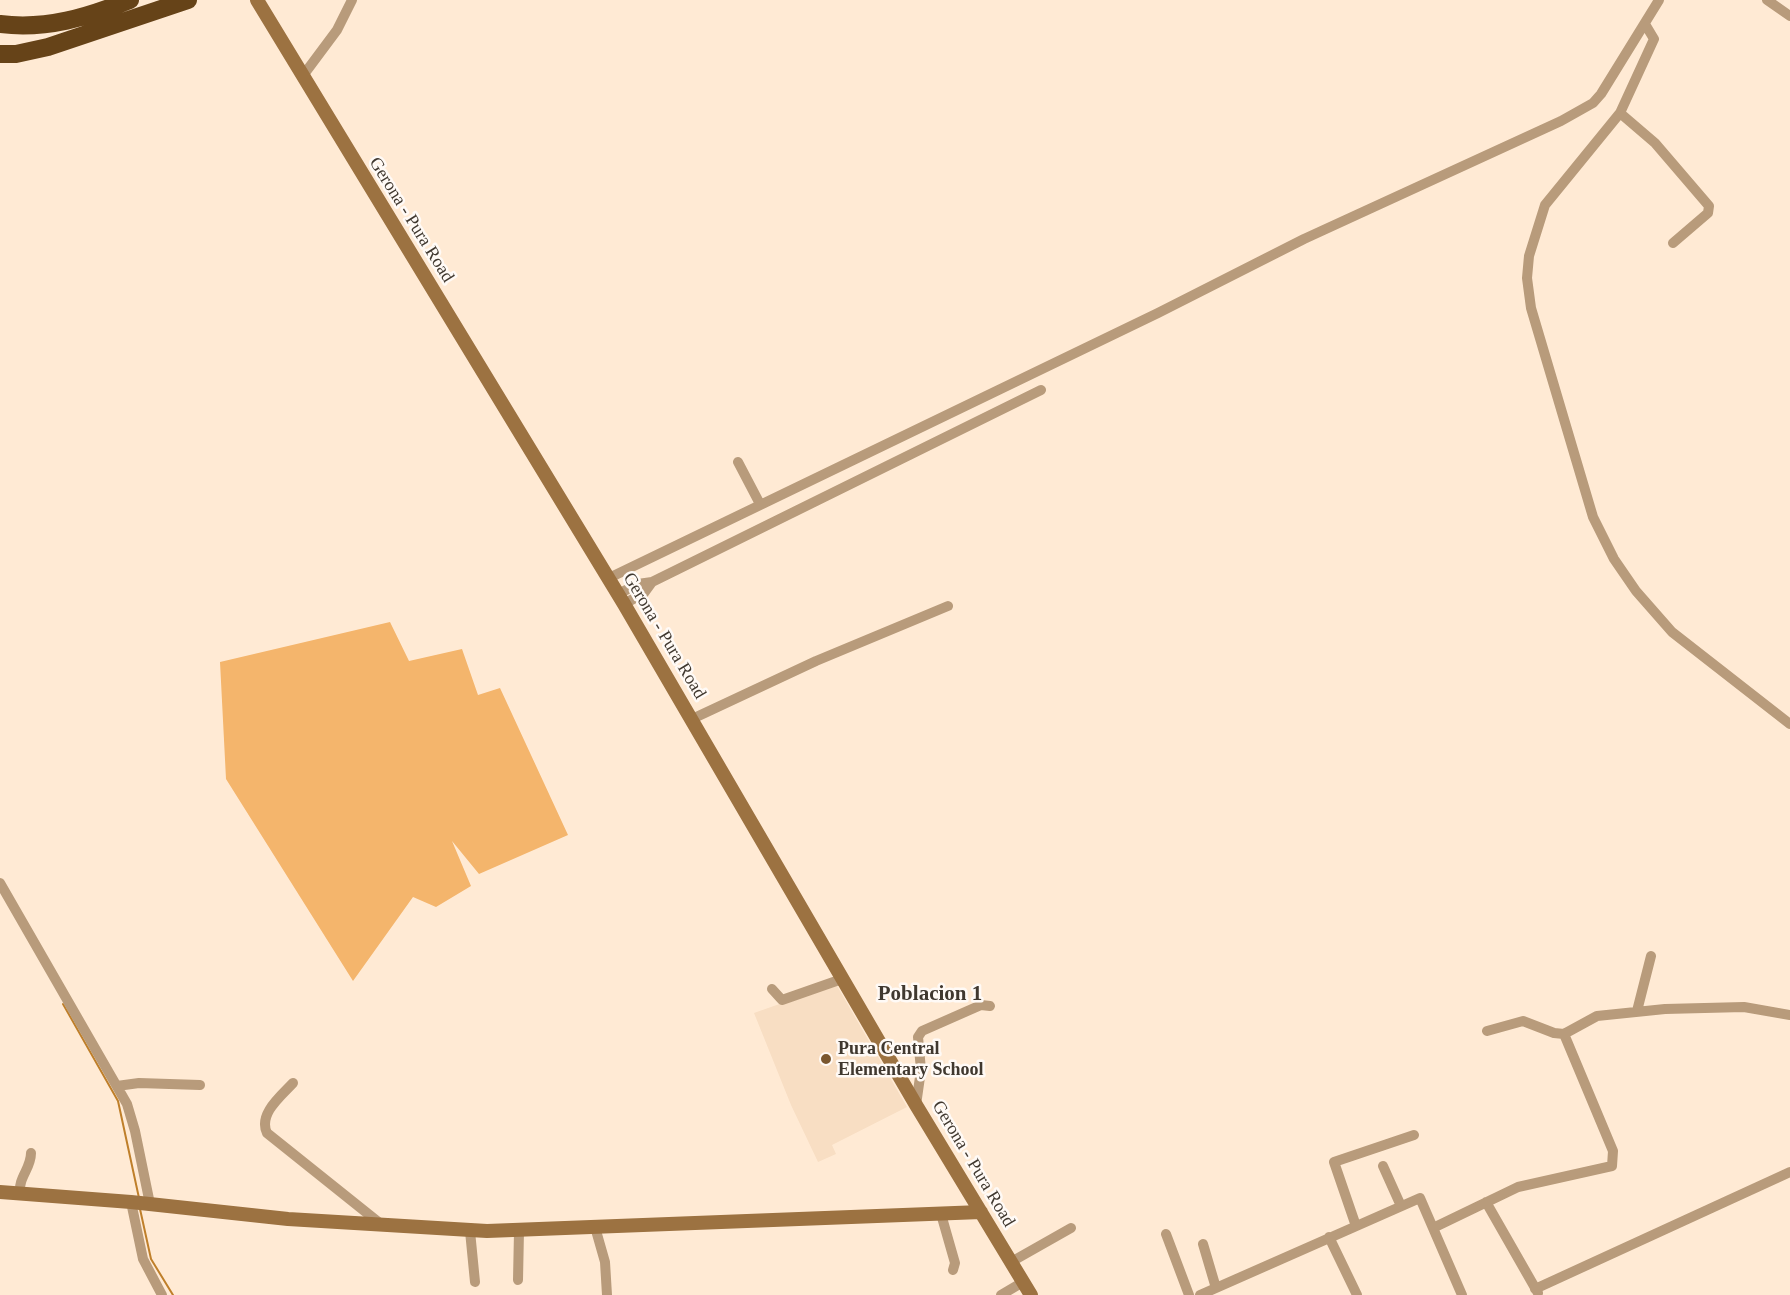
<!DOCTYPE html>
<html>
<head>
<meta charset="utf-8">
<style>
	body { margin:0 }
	canvas { display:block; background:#ffead4 }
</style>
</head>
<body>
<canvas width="1790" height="1295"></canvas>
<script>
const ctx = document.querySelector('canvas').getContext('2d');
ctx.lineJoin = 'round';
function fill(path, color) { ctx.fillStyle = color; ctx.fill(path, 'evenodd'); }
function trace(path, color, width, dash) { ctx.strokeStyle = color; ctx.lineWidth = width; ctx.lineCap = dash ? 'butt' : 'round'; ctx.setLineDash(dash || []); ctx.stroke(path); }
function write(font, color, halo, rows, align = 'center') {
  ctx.font = font + ' Georgia,serif'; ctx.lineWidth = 5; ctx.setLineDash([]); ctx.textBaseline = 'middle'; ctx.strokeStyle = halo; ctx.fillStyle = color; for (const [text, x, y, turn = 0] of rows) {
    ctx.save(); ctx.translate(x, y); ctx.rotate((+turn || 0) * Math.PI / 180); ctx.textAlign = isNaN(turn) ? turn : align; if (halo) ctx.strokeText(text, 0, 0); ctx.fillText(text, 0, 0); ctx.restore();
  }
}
fill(new Path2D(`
	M 836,984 L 907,1107 L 832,1145 L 836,1154 L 818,1162 L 791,1105 L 754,1013 Z`), '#f8dec3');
fill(new Path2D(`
	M 390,622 L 409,661 L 462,649 L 478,695 L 500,688 L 568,835 L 479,874 L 452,841 L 471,886 L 436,907 L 413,897 L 353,981 L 226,779 L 220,662 Z`), '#f4b56c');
trace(new Path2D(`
	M 63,1004 L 118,1101 L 139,1198
	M 140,1209 L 151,1259 L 173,1295`), '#bf7f2a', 2);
trace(new Path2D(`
	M 1767,0 L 1790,16
	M 1645,24 L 1654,39 L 1620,113 L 1545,205 L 1529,256 L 1527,278 L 1531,308 L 1593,517 L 1614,559 L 1636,591 L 1672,632 L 1790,724
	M 302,77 L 337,30 L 352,0
	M 1620,113 L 1655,143 L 1709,206 L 1708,213 L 1673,243
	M 738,462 L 760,504
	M 609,578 L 1158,313 L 1304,239 L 1561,121 L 1593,103 L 1601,94 L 1659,0
	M 618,594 L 638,584 L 652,582
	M 624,604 L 644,593 L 652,582 L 1041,390
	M 692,719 L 816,661 L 948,606
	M 0,883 L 127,1104 L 135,1131 L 150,1204
	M 772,989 L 782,1000 L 842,979
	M 1637,1011 L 1651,956
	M 1487,1031 L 1523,1021 L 1554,1033 L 1564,1034 L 1597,1016 L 1665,1009 L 1744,1007 L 1790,1015
	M 293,1083 C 281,1096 258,1114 267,1133 L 382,1225
	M 117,1086 L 139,1083 L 200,1085
	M 916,1105 L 921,1070 L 918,1037 L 922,1031 L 981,1005 L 990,1006
	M 1383,1166 L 1401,1206
	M 20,1194 C 18,1177 31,1169 31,1153
	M 131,1202 L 143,1259 L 162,1295
	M 1486,1202 L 1538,1293
	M 941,1214 L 955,1263 L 953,1270
	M 1356,1226 L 1334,1162 L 1414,1135
	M 595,1227 L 605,1262 L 607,1295
	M 1433,1228 L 1518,1187 L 1612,1166 L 1613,1151 L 1564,1034
	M 470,1231 L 475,1282
	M 1166,1234 L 1189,1295
	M 1329,1237 L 1357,1295
	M 1203,1244 L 1216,1288
	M 1011,1262 L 1071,1228
	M 518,1280 L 519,1231
	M 1535,1289 L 1790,1172
	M 1001,1295 L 1023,1282
	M 1200,1295 L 1420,1198 L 1462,1295`), '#b89b7b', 10);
trace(new Path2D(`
	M 257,0 L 624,604 L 916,1105 L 1031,1295
	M 0,1192 L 131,1202 L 288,1219 L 487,1231 L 981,1212`), '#9c7241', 14);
trace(new Path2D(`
	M 0,24 C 46,30 88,17 130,0
	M 0,54 L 16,54 L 48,47 L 188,0`), '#664318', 18);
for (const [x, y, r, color] of [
	[826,1059,6,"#7a572f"]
]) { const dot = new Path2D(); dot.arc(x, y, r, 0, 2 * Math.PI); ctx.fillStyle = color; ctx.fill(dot); trace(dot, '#fffaf6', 2); }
write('18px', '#40382f', '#fffaf6', [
	["Gerona - Pura Road",411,220,58],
	["Gerona - Pura Road",664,636,59],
	["Gerona - Pura Road",973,1164,59]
]);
write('bold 18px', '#40382f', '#fffaf6', [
	["Pura Central",838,1049],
	["Elementary School",838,1070]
], 'left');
write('bold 21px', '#40382f', '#fffaf6', [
	["Poblacion 1",930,995]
]);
</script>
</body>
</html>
